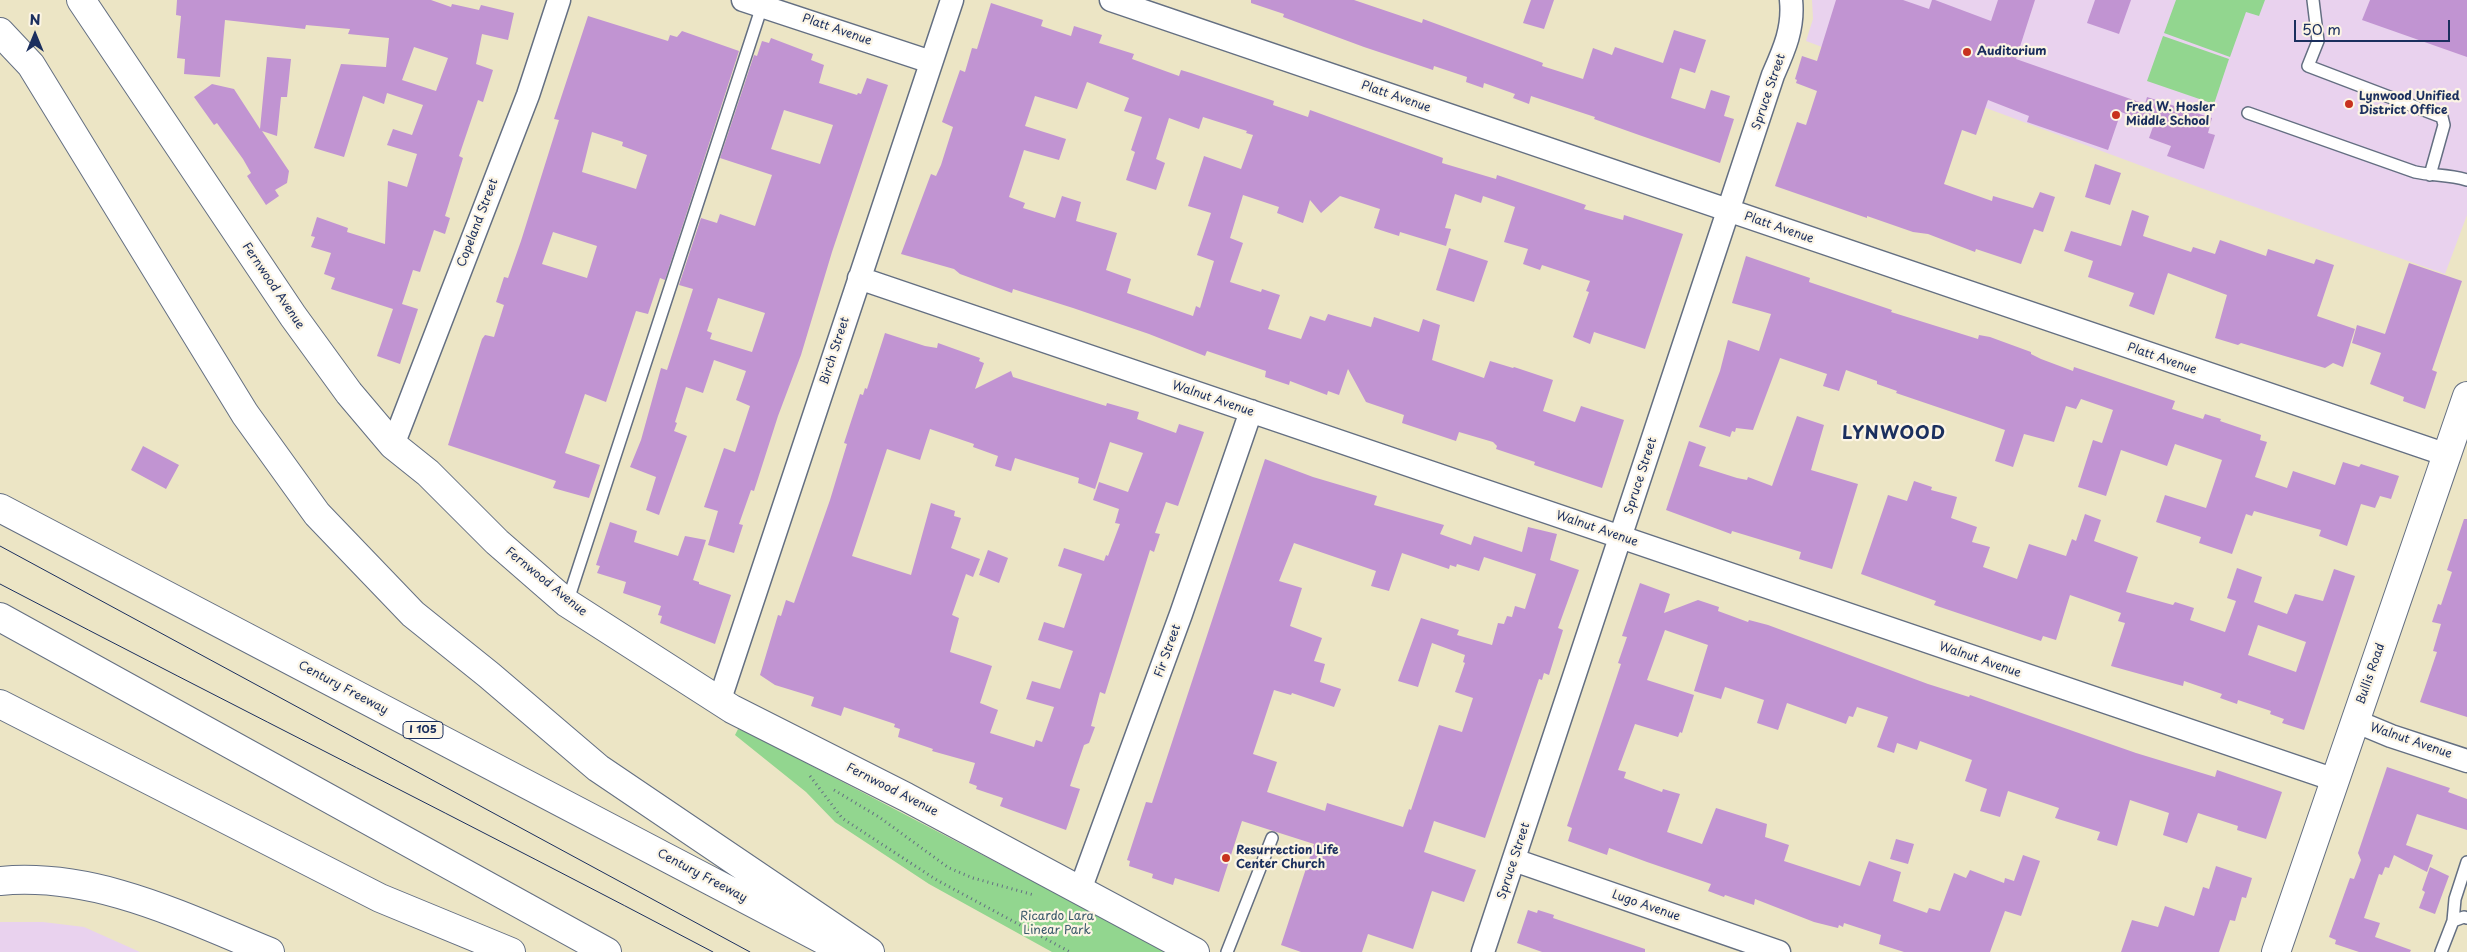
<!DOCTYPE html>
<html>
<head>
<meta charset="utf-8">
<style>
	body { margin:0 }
	#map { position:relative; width:2467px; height:952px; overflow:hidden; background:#ece5c5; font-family:"Playpen Sans",sans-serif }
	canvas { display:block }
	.north { position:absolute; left:10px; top:10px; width:50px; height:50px; -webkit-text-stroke:4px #fcf5e5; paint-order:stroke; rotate:0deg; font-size:14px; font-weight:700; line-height:20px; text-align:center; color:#1b2f5e }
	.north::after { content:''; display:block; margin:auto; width:18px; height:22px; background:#1b2f5e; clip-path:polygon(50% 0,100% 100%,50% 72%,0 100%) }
	.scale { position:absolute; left:2294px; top:20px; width:156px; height:22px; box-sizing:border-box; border:2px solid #1b2f5e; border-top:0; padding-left:6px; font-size:15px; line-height:18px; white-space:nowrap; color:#1b2f5e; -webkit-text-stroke:4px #fcf5e5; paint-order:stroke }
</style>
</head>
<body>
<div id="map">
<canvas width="2467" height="952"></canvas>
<div class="north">N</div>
<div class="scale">50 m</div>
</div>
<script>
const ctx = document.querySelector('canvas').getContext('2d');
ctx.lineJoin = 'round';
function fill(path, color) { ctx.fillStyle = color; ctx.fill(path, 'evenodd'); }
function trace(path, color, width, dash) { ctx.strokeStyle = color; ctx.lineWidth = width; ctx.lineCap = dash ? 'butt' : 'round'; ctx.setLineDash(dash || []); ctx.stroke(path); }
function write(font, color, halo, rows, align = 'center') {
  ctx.font = font + ' "Playpen Sans",sans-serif'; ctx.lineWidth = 4.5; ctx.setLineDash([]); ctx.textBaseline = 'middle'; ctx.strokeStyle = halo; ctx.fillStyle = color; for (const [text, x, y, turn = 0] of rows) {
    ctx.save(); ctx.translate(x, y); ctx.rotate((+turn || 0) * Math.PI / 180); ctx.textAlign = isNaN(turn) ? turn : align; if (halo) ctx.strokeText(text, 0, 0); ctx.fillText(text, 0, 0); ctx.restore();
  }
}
fill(new Path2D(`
	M 1812,0 L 2467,0 L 2467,215 L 2445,274 L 2201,188 L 1806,41 L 1813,19 Z
	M 0,922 L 43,922 L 84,927 L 140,952 L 0,952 Z`), '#e9d2ee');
fill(new Path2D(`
	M 2176,0 L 2265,0 L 2259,16 L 2246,12 L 2230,57 L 2164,33 Z
	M 2163,36 L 2229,59 L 2214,104 L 2147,81 Z
	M 738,729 L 747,732 L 1168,952 L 1052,952 L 929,884 L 835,822 L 806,792 L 735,735 Z`), '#92d68f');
fill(new Path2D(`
	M 177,0 L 431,0 L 451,7 L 452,4 L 479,10 L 481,5 L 514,13 L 508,40 L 482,34 L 476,64 L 493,70 L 483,102 L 478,100 L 459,156 L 463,158 L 445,216 L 450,218 L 445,234 L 434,230 L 420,272 L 413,270 L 402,304 L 418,309 L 400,364 L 377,356 L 393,309 L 331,289 L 335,278 L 324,274 L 331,253 L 311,247 L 315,237 L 311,236 L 317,217 L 348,228 L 347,232 L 385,244 L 388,181 L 407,187 L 417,154 L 387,145 L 393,129 L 412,135 L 423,105 L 387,93 L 384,104 L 363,96 L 344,157 L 314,148 L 341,64 L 386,67 L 389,38 L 348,34 L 350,29 L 306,25 L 305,29 L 225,20 L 220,77 L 184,74 L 185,59 L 177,58 L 181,16 L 176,15 ZM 414,47 L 448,58 L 436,91 L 402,80 Z
	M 1251,0 L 1354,0 L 1422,23 L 1423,19 L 1543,63 L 1542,66 L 1583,79 L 1593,48 L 1612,55 L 1615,47 L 1663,63 L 1674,30 L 1706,40 L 1695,73 L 1680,68 L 1671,98 L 1705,109 L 1711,90 L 1730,96 L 1724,116 L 1734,119 L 1720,163 L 1639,135 L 1594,119 L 1595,117 L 1531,96 L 1529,104 L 1513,98 L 1515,94 L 1484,83 L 1483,88 L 1466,82 L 1467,77 L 1434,66 L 1433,70 L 1364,47 L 1283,17 L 1284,14 L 1251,3 Z
	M 1531,0 L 1554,0 L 1544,29 L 1523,23 Z
	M 1836,0 L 1903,0 L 1929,9 L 1932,0 L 1935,0 L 1991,21 L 1998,0 L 2035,0 L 2016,59 L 2145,104 L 2147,97 L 2212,118 L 2208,133 L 2215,135 L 2204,169 L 2167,156 L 2171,146 L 2149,138 L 2154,124 L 2121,112 L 2108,150 L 2027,122 L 2029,116 L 1988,100 L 1976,135 L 1962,130 L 1944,184 L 1992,201 L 1993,196 L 2033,208 L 2040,192 L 2055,197 L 2043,232 L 2034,229 L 2021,264 L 1976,249 L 1975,252 L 1928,234 L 1913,232 L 1867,216 L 1867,218 L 1775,186 L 1797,122 L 1806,125 L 1817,91 L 1796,83 L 1797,80 L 1795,79 L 1802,56 L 1817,61 Z
	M 2095,0 L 2131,0 L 2119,34 L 2087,23 Z
	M 2370,0 L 2467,0 L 2467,57 L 2362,20 Z
	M 991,3 L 1043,20 L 1041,26 L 1071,36 L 1074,26 L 1102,35 L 1099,43 L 1134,54 L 1132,59 L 1179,76 L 1181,70 L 1191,73 L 1274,101 L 1273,105 L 1308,117 L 1310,110 L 1443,158 L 1442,163 L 1496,179 L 1497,175 L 1586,205 L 1584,209 L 1623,220 L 1624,215 L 1683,234 L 1645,349 L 1594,332 L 1590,344 L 1573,337 L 1589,292 L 1586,291 L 1590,281 L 1542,265 L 1540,270 L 1523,264 L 1528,249 L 1504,242 L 1515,207 L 1483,196 L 1481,203 L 1455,194 L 1445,228 L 1451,229 L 1446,246 L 1400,232 L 1399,236 L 1374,228 L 1380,209 L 1340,196 L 1321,213 L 1310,200 L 1303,223 L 1277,213 L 1279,207 L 1243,195 L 1230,238 L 1243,243 L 1230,282 L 1261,292 L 1262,289 L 1280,295 L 1268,329 L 1301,339 L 1310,316 L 1325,321 L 1328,314 L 1371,327 L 1374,317 L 1419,332 L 1423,319 L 1440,325 L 1432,360 L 1484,378 L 1490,361 L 1513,368 L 1514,367 L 1553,380 L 1543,411 L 1575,422 L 1581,406 L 1624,420 L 1602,488 L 1534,465 L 1535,462 L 1496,449 L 1497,446 L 1493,442 L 1459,432 L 1456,441 L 1402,423 L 1404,415 L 1366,402 L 1348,369 L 1339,395 L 1328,391 L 1327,395 L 1290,381 L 1289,385 L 1265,377 L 1266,371 L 1207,351 L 1205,356 L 1149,334 L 1073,308 L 1013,289 L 1012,293 L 960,274 L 954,269 L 901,254 L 931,174 L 936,176 L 941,165 L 953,127 L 942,122 L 960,70 L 965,72 L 972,48 L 977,49 ZM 1087,82 L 1129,98 L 1124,111 L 1142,117 L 1131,150 L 1135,152 L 1126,180 L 1156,190 L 1165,163 L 1156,159 L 1169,118 L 1199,129 L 1203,117 L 1247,131 L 1246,133 L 1253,135 L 1241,169 L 1204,156 L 1188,206 L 1211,213 L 1197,255 L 1214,261 L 1200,308 L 1196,306 L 1193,316 L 1127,293 L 1131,279 L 1106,270 L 1117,233 L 1076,221 L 1081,202 L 1062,196 L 1055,218 L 1023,208 L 1025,203 L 1009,197 L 1024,150 L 1059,160 L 1066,139 L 1025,126 L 1035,96 L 1077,109 Z
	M 588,16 L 668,41 L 670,35 L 677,37 L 682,31 L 739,51 L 665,280 L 660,278 L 648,314 L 636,311 L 606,402 L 585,394 L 565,453 L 600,465 L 589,498 L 553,488 L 556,481 L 448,445 L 482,339 L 485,335 L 494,337 L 504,305 L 496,302 L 504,277 L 508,278 L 521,241 L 559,120 L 554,119 ZM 592,132 L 623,142 L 622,146 L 647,155 L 636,189 L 582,172 ZM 553,232 L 597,246 L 587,278 L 542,264 Z
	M 771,38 L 813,54 L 811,60 L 824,65 L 819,83 L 857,95 L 858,93 L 861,94 L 867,78 L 888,85 L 832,252 L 801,355 L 778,416 L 754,491 L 751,490 L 739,524 L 743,525 L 734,553 L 708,545 L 718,511 L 704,507 L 724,448 L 735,452 L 750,406 L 736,400 L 746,371 L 714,360 L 703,393 L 686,387 L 675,422 L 677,423 L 674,431 L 687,436 L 659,515 L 646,510 L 656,477 L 630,467 L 641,440 L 661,368 L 667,370 L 693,289 L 679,285 L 701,218 L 717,223 L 720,214 L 755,226 L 772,175 L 720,158 L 754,55 L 757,56 L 762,41 L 769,43 ZM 784,110 L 833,125 L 820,164 L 771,149 ZM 718,298 L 765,313 L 752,352 L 710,339 L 712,333 L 707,331 Z
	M 267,57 L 291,59 L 287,97 L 281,97 L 277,136 L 262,131 L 289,171 L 287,183 L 275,190 L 279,196 L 266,205 L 247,176 L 251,173 L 243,159 L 217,123 L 214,125 L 194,97 L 212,84 L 234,89 L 260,129 Z
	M 2095,164 L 2121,173 L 2110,205 L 2085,197 Z
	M 2132,210 L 2149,216 L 2143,236 L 2191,252 L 2193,247 L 2215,254 L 2220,240 L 2266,256 L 2268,249 L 2314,264 L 2316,259 L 2334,265 L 2317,316 L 2355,329 L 2343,367 L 2333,363 L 2325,368 L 2241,343 L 2238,345 L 2215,338 L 2227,295 L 2168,273 L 2154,315 L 2129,306 L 2134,293 L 2088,277 L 2093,261 L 2064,251 L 2071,231 L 2121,246 Z
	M 1449,248 L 1488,261 L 1474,302 L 1436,290 Z
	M 1746,256 L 1810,278 L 1809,282 L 1892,310 L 1891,312 L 1978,339 L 1979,335 L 1990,337 L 2031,352 L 2031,354 L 2041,359 L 2073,371 L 2074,367 L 2175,401 L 2172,409 L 2203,419 L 2205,414 L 2221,419 L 2220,421 L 2261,435 L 2260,440 L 2267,442 L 2255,477 L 2287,488 L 2293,471 L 2335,485 L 2343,462 L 2359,467 L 2361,464 L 2399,476 L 2391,499 L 2380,496 L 2375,508 L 2361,504 L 2347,546 L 2319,536 L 2321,530 L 2254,511 L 2252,516 L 2246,514 L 2232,554 L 2199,543 L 2201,537 L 2156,522 L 2165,495 L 2206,508 L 2222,460 L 2175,444 L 2167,466 L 2121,450 L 2106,496 L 2078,487 L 2093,440 L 2102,443 L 2113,410 L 2081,399 L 2076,409 L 2066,406 L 2054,442 L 2024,434 L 2013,467 L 1995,461 L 2005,430 L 1896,393 L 1897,391 L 1877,384 L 1877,381 L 1846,370 L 1839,391 L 1823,386 L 1827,374 L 1780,358 L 1753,430 L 1736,428 L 1735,432 L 1732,431 L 1730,437 L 1699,427 L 1720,371 L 1728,340 L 1759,351 L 1771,314 L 1732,303 Z
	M 2409,263 L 2462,281 L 2432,370 L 2437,372 L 2425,409 L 2403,401 L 2404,397 L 2370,384 L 2381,353 L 2352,343 L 2357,325 L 2385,334 Z
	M 885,333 L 925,346 L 937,348 L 938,343 L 980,358 L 979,361 L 984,363 L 975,389 L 1011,371 L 1013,377 L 1048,388 L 1106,406 L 1107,403 L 1139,412 L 1137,419 L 1176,433 L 1179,424 L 1204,432 L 1178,506 L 1166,502 L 1155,533 L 1160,534 L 1154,552 L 1150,550 L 1105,694 L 1100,692 L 1091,726 L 1095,727 L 1089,743 L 1084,745 L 1070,786 L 1080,789 L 1066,830 L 1000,806 L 1003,798 L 976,789 L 977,786 L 969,783 L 975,763 L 932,751 L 933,749 L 898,737 L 900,729 L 894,727 L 895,724 L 844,707 L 841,716 L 811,706 L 814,697 L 775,685 L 760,675 L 778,615 L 781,616 L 786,600 L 794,603 L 830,500 L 847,444 L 844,443 L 860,394 L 863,395 L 865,388 L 867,389 ZM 930,429 L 974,444 L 973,447 L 998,456 L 995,466 L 1011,471 L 1015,458 L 1079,478 L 1078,483 L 1095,489 L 1110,442 L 1143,453 L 1128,492 L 1099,482 L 1093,500 L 1119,509 L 1115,523 L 1120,524 L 1108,556 L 1106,555 L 1104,561 L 1064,548 L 1058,566 L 1082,574 L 1064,628 L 1044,622 L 1038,640 L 1073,651 L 1060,689 L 1032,681 L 1026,699 L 1054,707 L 1042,742 L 1036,740 L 1034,747 L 990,733 L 998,710 L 980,703 L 992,666 L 950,652 L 959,618 L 952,615 L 966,574 L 973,577 L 980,559 L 951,548 L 961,518 L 954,516 L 955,511 L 931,503 L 911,575 L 852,556 L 887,449 L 920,460 Z
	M 1797,416 L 1824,425 L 1811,470 L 1858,484 L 1832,569 L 1799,559 L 1801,552 L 1732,531 L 1731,534 L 1666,510 L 1689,441 L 1706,447 L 1699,466 L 1737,478 L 1747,480 L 1748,477 L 1772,486 Z
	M 143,446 L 179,465 L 166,489 L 131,470 Z
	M 1265,459 L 1313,477 L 1377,496 L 1374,505 L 1444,525 L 1440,534 L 1471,545 L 1474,536 L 1522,552 L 1528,527 L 1557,534 L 1550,560 L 1579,570 L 1558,628 L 1563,630 L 1549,675 L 1544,673 L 1542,680 L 1539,679 L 1485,838 L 1434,821 L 1424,852 L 1476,870 L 1464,902 L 1432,891 L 1413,949 L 1368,934 L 1362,952 L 1301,952 L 1281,945 L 1314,844 L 1242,821 L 1219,892 L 1175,878 L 1173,885 L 1152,878 L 1153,874 L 1129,866 L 1130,861 L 1127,860 L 1146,802 L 1152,803 ZM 1294,543 L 1376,571 L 1371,586 L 1389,591 L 1402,553 L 1449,569 L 1450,565 L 1456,567 L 1457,564 L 1479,571 L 1484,557 L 1536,574 L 1525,609 L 1515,606 L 1512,617 L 1507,616 L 1504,624 L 1498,623 L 1492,645 L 1457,635 L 1459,630 L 1421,618 L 1398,681 L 1418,687 L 1432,643 L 1465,655 L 1463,662 L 1465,663 L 1455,692 L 1473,698 L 1462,732 L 1439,725 L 1411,810 L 1409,809 L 1403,827 L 1327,803 L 1325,811 L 1267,792 L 1277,762 L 1253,754 L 1274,690 L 1291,695 L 1292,693 L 1334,707 L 1341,689 L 1320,682 L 1325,664 L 1314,661 L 1322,638 L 1290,626 L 1302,588 L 1279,581 Z
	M 1914,481 L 1932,487 L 1931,490 L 1957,497 L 1951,518 L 1977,527 L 1972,542 L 1990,547 L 1983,567 L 2017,579 L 2029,544 L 2066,556 L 2072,539 L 2076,541 L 2085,514 L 2101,520 L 2094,541 L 2138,557 L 2126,592 L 2173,605 L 2175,602 L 2194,608 L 2190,620 L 2225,632 L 2236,601 L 2227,598 L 2237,568 L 2262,577 L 2254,602 L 2287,614 L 2295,594 L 2323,601 L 2334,569 L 2355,576 L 2304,730 L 2282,723 L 2284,719 L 2270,714 L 2271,711 L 2238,700 L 2237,704 L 2220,698 L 2222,694 L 2184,681 L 2183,686 L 2111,666 L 2125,623 L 2118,621 L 2121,613 L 2070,595 L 2056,640 L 2043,636 L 2041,641 L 1934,605 L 1936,601 L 1861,574 L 1888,495 L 1907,501 ZM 2258,625 L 2306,642 L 2296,672 L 2248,655 Z
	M 2464,519 L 2467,519 L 2467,717 L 2420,702 L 2437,652 L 2433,651 L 2441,624 L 2432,622 L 2438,604 L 2441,605 L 2452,572 L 2447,570 Z
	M 610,522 L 637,531 L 634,542 L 678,556 L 685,536 L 706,540 L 693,580 L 699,582 L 699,584 L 731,595 L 715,644 L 660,623 L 662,616 L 658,615 L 661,606 L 623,593 L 626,582 L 597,573 L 600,566 L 596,565 Z
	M 988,550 L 1008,558 L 999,583 L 979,575 Z
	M 1640,583 L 1670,594 L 1664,613 L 1698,600 L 1719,607 L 1718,611 L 1748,622 L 1749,620 L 1768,625 L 1928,684 L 1969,697 L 1970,695 L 2136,753 L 2215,777 L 2217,770 L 2282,792 L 2266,839 L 2237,830 L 2238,826 L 2198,813 L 2187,843 L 2163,835 L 2169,813 L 2130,800 L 2117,846 L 2097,840 L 2100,832 L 2055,818 L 2059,808 L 2008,791 L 2000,817 L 1980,811 L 1987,789 L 1965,781 L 1972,760 L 1920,741 L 1917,750 L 1897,743 L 1894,753 L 1877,747 L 1888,717 L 1857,707 L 1853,717 L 1849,716 L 1846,724 L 1787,703 L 1778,730 L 1757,723 L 1764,700 L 1725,687 L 1721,699 L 1694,691 L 1708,645 L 1665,630 L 1647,680 L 1694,695 L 1682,733 L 1680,732 L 1678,737 L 1635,724 L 1618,770 L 1626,772 L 1624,778 L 1662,792 L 1663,789 L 1680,794 L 1667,832 L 1702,844 L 1716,808 L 1767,824 L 1765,837 L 1789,845 L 1784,861 L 1860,886 L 1869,861 L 1901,872 L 1893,901 L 1927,913 L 1929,908 L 1940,911 L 1954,873 L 1966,878 L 1970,870 L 2004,883 L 2005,878 L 2014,881 L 2023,855 L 2040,861 L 2021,916 L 2005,911 L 1990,952 L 1904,952 L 1879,944 L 1881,935 L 1844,923 L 1843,927 L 1839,925 L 1838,928 L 1814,922 L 1755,899 L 1754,905 L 1725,895 L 1724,897 L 1708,891 L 1711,884 L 1647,862 L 1609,848 L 1607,855 L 1568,841 L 1572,828 L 1567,826 L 1621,664 L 1618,663 L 1627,637 L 1622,636 Z
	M 2387,767 L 2450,788 L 2448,792 L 2467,799 L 2467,830 L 2417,814 L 2406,845 L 2433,855 L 2427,872 L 2394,855 L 2389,868 L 2385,867 L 2382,875 L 2379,874 L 2364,918 L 2380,923 L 2375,937 L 2411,950 L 2410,952 L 2359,952 L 2335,944 L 2336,940 L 2329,937 L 2350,878 L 2354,879 L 2361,860 L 2358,853 Z
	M 1896,839 L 1914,844 L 1908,864 L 1890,859 Z
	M 2216,866 L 2252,878 L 2246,898 L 2242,897 L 2235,921 L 2230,920 L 2219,952 L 2121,952 L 2132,920 L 2158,927 L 2165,906 L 2194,916 L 2203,887 L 2209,889 Z
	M 2430,867 L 2449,876 L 2435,914 L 2419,908 L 2425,892 L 2422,890 Z
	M 1528,910 L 1537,913 L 1538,910 L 1554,915 L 1553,918 L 1645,949 L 1645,952 L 1542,952 L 1517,943 Z`), '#c194d2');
const lane = new Path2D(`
	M 2313,0 L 2318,41 L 2308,66 L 2442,117 L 2444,125 L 2430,175
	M 2248,113 L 2415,172 C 2434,176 2449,174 2467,180
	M 567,603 L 763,3
	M 2453,921 L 2455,899 L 2467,862
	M 1227,952 L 1272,838
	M 2441,952 L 2453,921 L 2464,917 L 2467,918`);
const street = new Path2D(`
	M 743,0 L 931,62
	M 1111,0 L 2447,455
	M 859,278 L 2335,780
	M 393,445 L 528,95 L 559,0
	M 719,702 L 952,0
	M 2355,721 L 2391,736 L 2467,761
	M 1514,860 L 1779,952
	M 1080,890 L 1181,614 L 1251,411
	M 1483,952 L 1773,75 C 1784,50 1794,28 1791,0`);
const secondary = new Path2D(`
	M 81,0 L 293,316 L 349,393 L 393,445 L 428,473 L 497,542 L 567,603 L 732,709 L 906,797 L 1195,952
	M 2276,952 L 2467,396`);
const highway = new Path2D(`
	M 0,32 L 31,65 L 245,414 L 317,514 L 413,614 L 489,675 L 598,768 L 870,952
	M 0,508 L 833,945
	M 0,617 L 607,952
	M 0,704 L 380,898 L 511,952
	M 0,881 C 96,872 184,917 270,952`);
trace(lane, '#646f82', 14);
trace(street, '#646f82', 25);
trace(secondary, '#646f82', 30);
trace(highway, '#646f82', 30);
trace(new Path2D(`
	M 810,776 L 842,818 L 935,879 L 1070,952
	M 834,790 L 879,817 L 949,868 L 973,878 L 1034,895`), '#646f82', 3, [1, 4]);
trace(lane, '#fff', 11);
trace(street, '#fff', 22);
trace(secondary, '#fff', 28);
trace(highway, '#fff', 28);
trace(new Path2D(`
	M 0,546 L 750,952
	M 0,584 C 237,708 476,827 713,952`), '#1b2f5e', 1);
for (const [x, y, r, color] of [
	[1967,52,5,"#c8321e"],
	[2349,104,5,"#c8321e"],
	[2116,115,5,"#c8321e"],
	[1226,858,5,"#c8321e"]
]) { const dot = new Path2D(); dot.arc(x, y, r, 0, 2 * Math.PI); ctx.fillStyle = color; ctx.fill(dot); trace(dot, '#fcf5e5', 2); }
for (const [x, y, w] of [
	[423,730,40]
]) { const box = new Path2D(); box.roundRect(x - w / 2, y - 8.5, w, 17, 4); ctx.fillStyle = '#fcf5e5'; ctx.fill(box); trace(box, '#1b2f5e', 1); }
write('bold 11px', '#1b2f5e', null, [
	["I 105",423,730]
]);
write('12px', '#1b2f5e', '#fcf5e5', [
	["Platt Avenue",837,30,19],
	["Spruce Street",1769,92,-71],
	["Platt Avenue",1396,97,19],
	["Copeland Street",478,223,-69],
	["Platt Avenue",1779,228,19],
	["Fernwood Avenue",273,286,56],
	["Birch Street",835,351,-72],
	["Platt Avenue",2162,359,19],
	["Walnut Avenue",1213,399,19],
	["Spruce Street",1641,476,-72],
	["Walnut Avenue",1597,529,19],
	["Fernwood Avenue",546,582,39],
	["Fir Street",1168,651,-70],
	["Walnut Avenue",1980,660,19],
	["Bullis Road",2371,674,-71],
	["Century Freeway",343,688,28],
	["Walnut Avenue",2411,741,19],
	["Fernwood Avenue",892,790,27],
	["Spruce Street",1514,861,-72],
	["Century Freeway",702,876,28],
	["Lugo Avenue",1646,906,19]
]);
write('bold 12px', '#1b2f5e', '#fcf5e5', [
	["Auditorium",1977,52],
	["Lynwood Unified",2359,97],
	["District Office",2359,111],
	["Fred W. Hosler",2126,108],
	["Middle School",2126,122],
	["Resurrection Life",1236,851],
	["Center Church",1236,865]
], 'left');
write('12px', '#39596a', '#fcf5e5', [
	["Ricardo Lara",1057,917],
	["Linear Park",1057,931]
]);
ctx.letterSpacing = '1px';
write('bold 18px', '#1b2f5e', '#fcf5e5', [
	["LYNWOOD",1894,434]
]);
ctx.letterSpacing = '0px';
</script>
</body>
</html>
